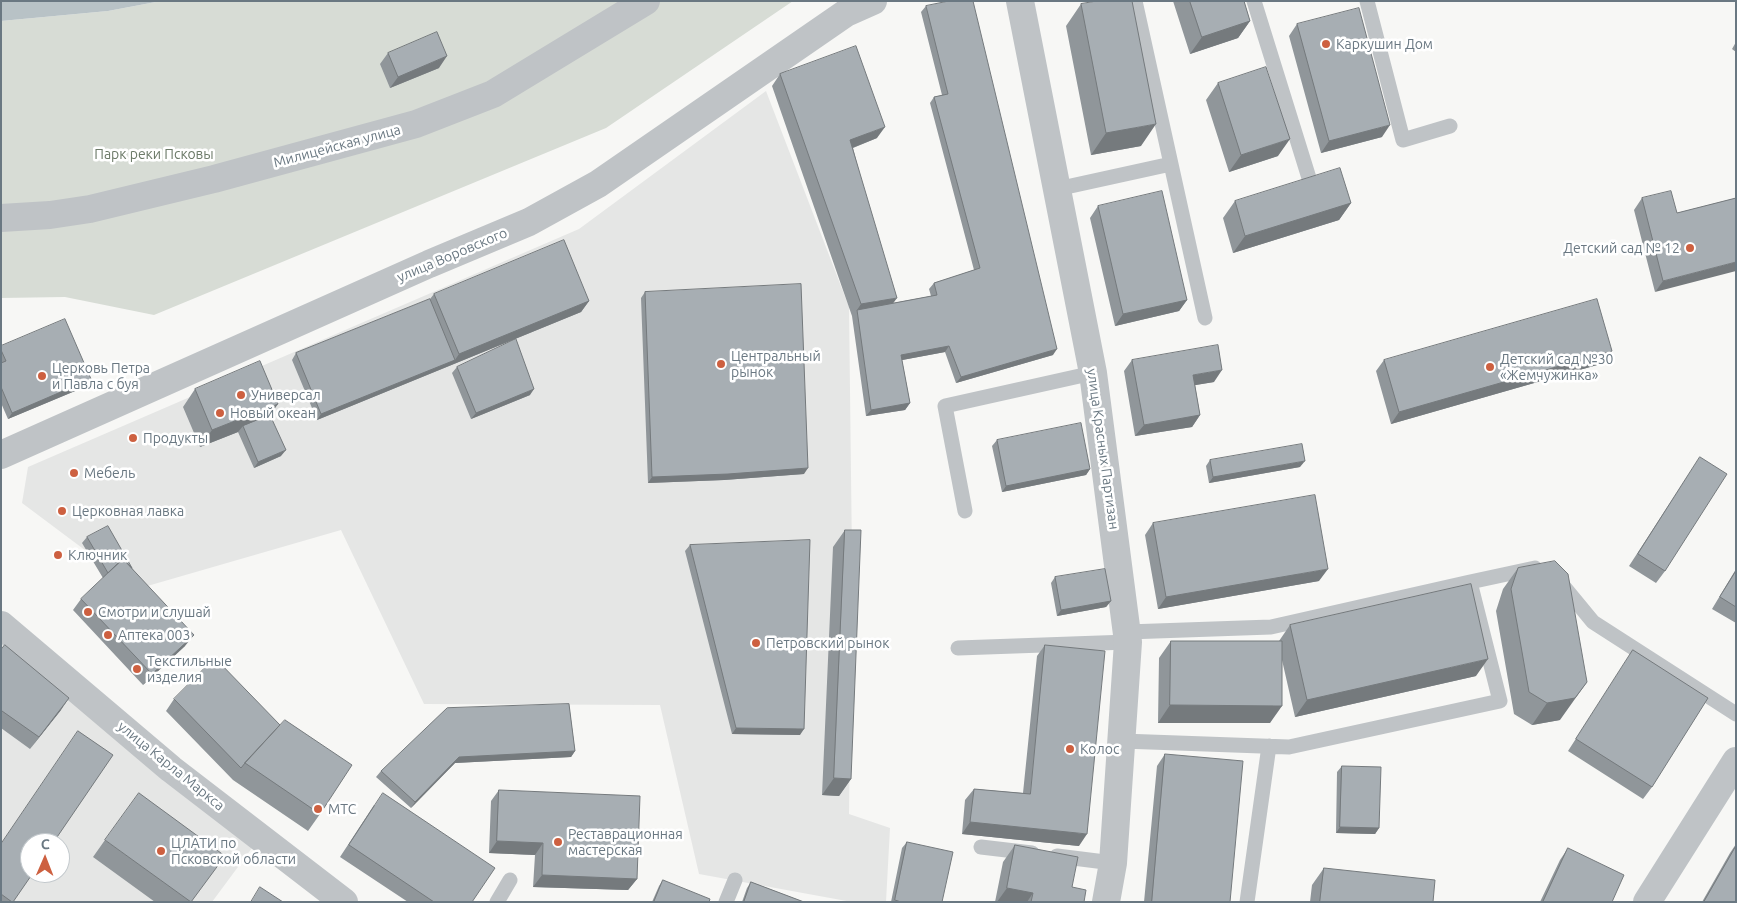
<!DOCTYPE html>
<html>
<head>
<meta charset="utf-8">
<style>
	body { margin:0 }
	#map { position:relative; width:1737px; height:903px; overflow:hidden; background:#f7f7f5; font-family:Ubuntu,sans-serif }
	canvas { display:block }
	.frame { position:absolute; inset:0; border:2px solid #6a7882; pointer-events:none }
	.north { position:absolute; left:20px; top:833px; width:50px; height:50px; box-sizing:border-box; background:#fff; border:1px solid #c3c9cd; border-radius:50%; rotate:1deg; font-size:14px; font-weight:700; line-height:20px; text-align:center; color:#6a7882 }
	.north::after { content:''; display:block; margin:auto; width:18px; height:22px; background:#cd6040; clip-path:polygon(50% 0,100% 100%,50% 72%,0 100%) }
</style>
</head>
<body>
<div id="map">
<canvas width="1737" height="903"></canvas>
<div class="frame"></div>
<div class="north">С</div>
</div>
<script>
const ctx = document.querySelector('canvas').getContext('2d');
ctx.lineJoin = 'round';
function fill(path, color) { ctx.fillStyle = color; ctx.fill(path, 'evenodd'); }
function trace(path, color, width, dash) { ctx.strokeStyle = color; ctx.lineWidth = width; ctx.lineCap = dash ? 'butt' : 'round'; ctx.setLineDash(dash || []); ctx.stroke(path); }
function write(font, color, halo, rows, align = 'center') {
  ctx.font = font + ' Ubuntu,sans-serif'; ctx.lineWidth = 5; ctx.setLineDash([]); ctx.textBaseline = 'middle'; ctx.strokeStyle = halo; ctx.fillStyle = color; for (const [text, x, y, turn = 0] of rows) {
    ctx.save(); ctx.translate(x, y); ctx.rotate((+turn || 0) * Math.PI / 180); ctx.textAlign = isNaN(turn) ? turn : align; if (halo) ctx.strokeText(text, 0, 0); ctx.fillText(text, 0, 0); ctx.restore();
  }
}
fill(new Path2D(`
	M 766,91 L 849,307 L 852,557 L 849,814 L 890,828 L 886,902 L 852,902 L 699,874 L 660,705 L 424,704 L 341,530 L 137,589 L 22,503 L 28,467 L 579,229 Z
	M 1,642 L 252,848 L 212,902 L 1,902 ZM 30,843 L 60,843 L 60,873 L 30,873 Z`), '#e5e6e5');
fill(new Path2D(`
	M 161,1 L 793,1 L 606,128 L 154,315 L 65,297 L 1,298 L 1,21 L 108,11 Z`), '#d7dcd5');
fill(new Path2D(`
	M 1,1 L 161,1 L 108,11 L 1,21 Z`), '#b8c2c6');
trace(new Path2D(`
	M 1135,1 L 1205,318
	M 1254,1 L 1309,178
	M 1367,1 L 1403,140 L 1450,126
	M 1057,189 L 1171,164
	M 965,511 L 945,406 L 1093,373
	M 1470,582 L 1535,568
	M 1560,582 L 1593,622 L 1736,714
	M 958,648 L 1128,642
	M 1122,741 L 1289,747 L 1500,701 L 1470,582 L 1271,627 L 1127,632
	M 981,847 L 1032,853
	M 1057,856 L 1113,863
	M 497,902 L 510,880
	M 726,902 L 735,880
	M 1247,902 L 1269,746`), '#bfc3c6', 15);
trace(new Path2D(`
	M 1020,1 L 1093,373 L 1128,642 L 1113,863 L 1106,902
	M 1,218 L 50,215 L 90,209 L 214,179 L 416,124 L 493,94 L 646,1
	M 1,455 L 429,264 L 529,222 L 598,184 L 846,13 L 873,1
	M 1,625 L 171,769 L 344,902
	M 1647,902 L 1736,761`), '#bfc3c6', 28);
fill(new Path2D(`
	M 1173,1 L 1244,1 L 1250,21 L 1238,38 L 1190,54 Z
	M 1081,4 L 1141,146 L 1091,155 L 1066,26 Z
	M 926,6 L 1053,355 L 956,383 L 945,352 L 902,360 L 910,403 L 905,410 L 866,416 L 852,316 L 772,86 L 780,74 L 877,138 L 853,148 L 893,303 L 931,296 L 929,289 L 934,283 L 974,270 L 930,103 L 934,97 L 942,95 L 921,12 Z
	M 1297,24 L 1382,137 L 1321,153 L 1289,36 Z
	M 1736,42 L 1736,52 L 1732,49 Z
	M 388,53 L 439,68 L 390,88 L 380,64 Z
	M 1218,83 L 1278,156 L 1229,172 L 1206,100 Z
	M 1642,198 L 1677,213 L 1736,198 L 1655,292 L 1634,210 Z
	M 1235,201 L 1351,203 L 1339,220 L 1233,253 L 1223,218 Z
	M 1098,206 L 1187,300 L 1179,311 L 1115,326 L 1090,218 Z
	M 645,292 L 804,474 L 724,480 L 648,483 L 641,298 Z
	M 434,294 L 589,301 L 581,312 L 317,420 L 292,360 L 296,353 L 430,299 Z
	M 1,346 L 87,386 L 8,419 L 1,403 Z
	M 1132,360 L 1214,382 L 1195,385 L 1200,415 L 1192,427 L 1135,436 L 1124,371 Z
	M 1384,360 L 1604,363 L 1391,424 L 1376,371 Z
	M 457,367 L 530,395 L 471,419 L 452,373 Z
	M 195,389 L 270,415 L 281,456 L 254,468 L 238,432 L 200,447 L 183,407 Z
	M 997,440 L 1090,469 L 1086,475 L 1002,492 L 992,446 Z
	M 1700,457 L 1665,571 L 1656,583 L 1629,566 Z
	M 1210,460 L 1300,467 L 1209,483 L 1206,466 Z
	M 1153,523 L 1319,581 L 1158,609 L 1145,535 Z
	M 845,530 L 851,779 L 839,796 L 822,795 L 833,547 Z
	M 87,537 L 132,568 L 185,646 L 143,685 L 73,610 L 81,599 L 103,578 L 82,543 Z
	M 690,545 L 800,735 L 732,734 L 685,551 Z
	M 1518,568 L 1560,720 L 1532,725 L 1514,714 L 1496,611 L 1503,589 Z
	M 1736,569 L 1736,623 L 1712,609 Z
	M 1055,577 L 1111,601 L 1106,607 L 1057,616 L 1051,583 Z
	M 1290,625 L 1476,676 L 1295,717 L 1282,660 L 1270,723 L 1158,723 L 1159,658 L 1171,641 L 1279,641 Z
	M 1045,645 L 1079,846 L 962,834 L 965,800 L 974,789 L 1023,793 L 1037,656 Z
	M 1,650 L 61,710 L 30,749 L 1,728 Z
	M 1633,650 L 1652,787 L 1643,799 L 1568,751 Z
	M 174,699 L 320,814 L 308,831 L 233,780 L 166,711 Z
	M 569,704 L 575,751 L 571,757 L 455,763 L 411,808 L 376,777 L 381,771 Z
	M 1165,754 L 1230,902 L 1144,902 L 1157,766 Z
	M 1342,766 L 1379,828 L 1375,834 L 1336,833 L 1337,772 Z
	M 499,790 L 637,879 L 628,890 L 533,887 L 535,855 L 489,853 L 491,801 Z
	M 374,805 L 472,902 L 408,902 L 340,857 Z
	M 105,840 L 192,902 L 155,902 L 93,857 Z
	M 907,842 L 942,902 L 891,902 L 902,848 Z
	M 1,844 L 13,902 L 1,902 Z
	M 1736,844 L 1736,902 L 1702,902 L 1730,853 Z
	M 1015,845 L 1072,887 L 1084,902 L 995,902 L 1003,862 Z
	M 1568,848 L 1612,902 L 1540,902 L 1560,860 Z
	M 1324,868 L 1433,902 L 1310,902 L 1312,885 Z
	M 663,880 L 709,902 L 652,902 L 659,886 Z
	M 751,882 L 804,902 L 742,902 L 747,888 Z`), '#90969a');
fill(new Path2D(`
	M 1250,21 L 1238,38 L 1190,54 L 1202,37 Z
	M 447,56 L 439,68 L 390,88 L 398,77 Z
	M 1156,124 L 1141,146 L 1091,155 L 1106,133 Z
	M 1390,125 L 1382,137 L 1321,153 L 1329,141 Z
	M 885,127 L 877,138 L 842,152 L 850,140 Z
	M 1290,139 L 1278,156 L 1229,172 L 1241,155 Z
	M 1351,203 L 1339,220 L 1233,253 L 1245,236 Z
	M 1736,262 L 1736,271 L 1655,292 L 1663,281 Z
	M 897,298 L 889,309 L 857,310 L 861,304 Z
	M 1187,300 L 1179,311 L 1115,326 L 1123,314 Z
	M 589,301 L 581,312 L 317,420 L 321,414 L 455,360 L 459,354 Z
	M 949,346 L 945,352 L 897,361 L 901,355 Z
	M 1057,349 L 1053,355 L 956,383 L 961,377 Z
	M 1612,351 L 1604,363 L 1391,424 L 1399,412 Z
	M 1222,370 L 1214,382 L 1184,387 L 1193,375 Z
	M 91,379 L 87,386 L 8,419 L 12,413 Z
	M 534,389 L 530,395 L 471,419 L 476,413 Z
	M 910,403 L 905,410 L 866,416 L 871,410 Z
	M 278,404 L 266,421 L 243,426 L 238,432 L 200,447 L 212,430 Z
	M 1200,415 L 1192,427 L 1135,436 L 1144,425 Z
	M 286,450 L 281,456 L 254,468 L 258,462 Z
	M 1305,461 L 1300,467 L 1209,483 L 1213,477 Z
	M 808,468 L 804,474 L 724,480 L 648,483 L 652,477 Z
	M 1090,469 L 1086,475 L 1002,492 L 1006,486 Z
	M 1328,569 L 1319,581 L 1158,609 L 1166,597 Z
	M 1111,601 L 1106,607 L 1057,616 L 1061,610 Z
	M 194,635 L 185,646 L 143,685 L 152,674 Z
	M 1488,659 L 1476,676 L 1295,717 L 1307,700 Z
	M 1587,682 L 1560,720 L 1532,725 L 1547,703 Z
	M 69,698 L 61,710 L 30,749 L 39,737 Z
	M 1170,705 L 1282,706 L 1270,723 L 1158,723 Z
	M 736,728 L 804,729 L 800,735 L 732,734 Z
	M 575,751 L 571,757 L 455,763 L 411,808 L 415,802 L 459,757 Z
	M 834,778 L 851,779 L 839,796 L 822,795 Z
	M 970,822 L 1087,834 L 1079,846 L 962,834 Z
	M 1340,827 L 1379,828 L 1375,834 L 1336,833 Z
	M 497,841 L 543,843 L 535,855 L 489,853 Z
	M 542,875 L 637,879 L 628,890 L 533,887 Z
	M 1007,888 L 1033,893 L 1027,902 L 997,902 Z`), '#757a7d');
const building = new Path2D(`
	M 949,1 L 973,1 L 1057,349 L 961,377 L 949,346 L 901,355 L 910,403 L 871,410 L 857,310 L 937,295 L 934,283 L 980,268 L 934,97 L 948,94 L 926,6 Z
	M 1097,1 L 1132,1 L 1156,124 L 1106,133 L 1081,4 Z
	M 1190,1 L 1244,1 L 1250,21 L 1202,37 Z
	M 1359,8 L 1390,125 L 1329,141 L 1297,24 Z
	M 437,32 L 447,56 L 398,77 L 388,53 Z
	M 856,46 L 885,127 L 850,140 L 897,298 L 861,304 L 780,74 Z
	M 1266,67 L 1290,139 L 1241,155 L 1218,83 Z
	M 1340,168 L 1351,203 L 1245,236 L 1235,201 Z
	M 1162,191 L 1187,300 L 1123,314 L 1098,206 Z
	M 1671,191 L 1677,213 L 1736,198 L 1736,262 L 1663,281 L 1642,198 Z
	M 564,240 L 589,301 L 459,354 L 434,294 Z
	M 801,284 L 808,468 L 728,474 L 652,477 L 645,292 Z
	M 430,299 L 455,360 L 321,414 L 296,353 Z
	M 1597,299 L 1612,351 L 1399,412 L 1384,360 Z
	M 65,319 L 91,379 L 12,413 L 1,387 L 1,363 L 6,361 L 1,350 L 1,346 Z
	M 516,339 L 534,389 L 476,413 L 457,367 Z
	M 1218,345 L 1222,370 L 1193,375 L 1200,415 L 1144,425 L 1132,360 Z
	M 260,361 L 278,404 L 212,430 L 195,389 Z
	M 270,415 L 286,450 L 258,462 L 243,426 Z
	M 1081,423 L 1090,469 L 1006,486 L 997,440 Z
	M 1302,444 L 1305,461 L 1213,477 L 1210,460 Z
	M 1700,457 L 1727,474 L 1665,571 L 1638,554 Z
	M 1315,495 L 1328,569 L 1166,597 L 1153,523 Z
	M 108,526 L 132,568 L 123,559 L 108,573 L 87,537 Z
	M 845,530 L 861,530 L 851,779 L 834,778 Z
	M 810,540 L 804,729 L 736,728 L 690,545 Z
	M 123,559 L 194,635 L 152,674 L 81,599 Z
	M 1555,561 L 1568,574 L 1587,682 L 1575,698 L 1547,703 L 1529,692 L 1511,589 L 1518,568 Z
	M 1105,569 L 1111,601 L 1061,610 L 1055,577 Z
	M 1736,571 L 1736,607 L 1720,597 Z
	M 1471,584 L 1488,659 L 1307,700 L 1290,625 Z
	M 1171,641 L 1282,641 L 1282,706 L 1170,705 Z
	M 5,645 L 69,698 L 39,737 L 2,711 L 1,712 L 1,650 Z
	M 1045,645 L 1105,651 L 1087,834 L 970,822 L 974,789 L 1030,794 Z
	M 1633,650 L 1708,698 L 1652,787 L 1576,739 Z
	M 215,658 L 280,725 L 245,763 L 241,768 L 174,699 Z
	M 569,704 L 575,751 L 459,757 L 415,802 L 381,771 L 447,708 Z
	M 285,720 L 352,765 L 320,814 L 245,763 Z
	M 78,731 L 113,755 L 53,843 L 30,843 L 30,873 L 33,873 L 13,902 L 12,902 L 1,894 L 1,844 Z
	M 1165,754 L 1243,761 L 1230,902 L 1152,902 Z
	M 1342,766 L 1381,767 L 1379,828 L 1340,827 Z
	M 499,790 L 640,796 L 637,879 L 542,875 L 543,843 L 497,841 Z
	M 139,793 L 225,856 L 191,902 L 105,840 Z
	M 383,793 L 495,868 L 472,902 L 434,902 L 349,845 Z
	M 907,842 L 953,852 L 942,902 L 901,902 L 895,900 Z
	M 1015,845 L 1078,857 L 1072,887 L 1086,890 L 1084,902 L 1031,902 L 1033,893 L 1007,888 Z
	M 1736,846 L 1736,902 L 1704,902 Z
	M 1568,848 L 1624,875 L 1612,902 L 1543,902 Z
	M 1324,868 L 1435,880 L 1433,902 L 1320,902 Z
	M 663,880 L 710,899 L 709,902 L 654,902 Z
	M 751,882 L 804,902 L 744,902 Z
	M 260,887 L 283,902 L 251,902 Z`);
fill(building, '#a7aeb3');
trace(building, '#757a7d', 1);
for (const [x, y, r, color] of [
	[1326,44,5,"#cd6040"],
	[1690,248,5,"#cd6040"],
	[721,364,5,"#cd6040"],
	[1490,367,5,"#cd6040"],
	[42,376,5,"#cd6040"],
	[241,395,5,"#cd6040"],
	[220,413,5,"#cd6040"],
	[133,438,5,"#cd6040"],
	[74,473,5,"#cd6040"],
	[62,511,5,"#cd6040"],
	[58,555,5,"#cd6040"],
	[88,612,5,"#cd6040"],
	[108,635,5,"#cd6040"],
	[756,643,5,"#cd6040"],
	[137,669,5,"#cd6040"],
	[1070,749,5,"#cd6040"],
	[318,809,5,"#cd6040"],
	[558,842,5,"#cd6040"],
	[161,851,5,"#cd6040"]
]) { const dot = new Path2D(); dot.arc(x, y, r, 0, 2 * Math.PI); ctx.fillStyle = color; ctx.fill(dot); trace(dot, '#fff', 2); }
write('14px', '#6a7882', '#fff', [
	["Каркушин Дом",1336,44],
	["Детский сад № 12",1680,248,"right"],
	["Центральный",731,356],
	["рынок",731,372],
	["Детский сад №30",1500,359],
	["«Жемчужинка»",1500,375],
	["Церковь Петра",52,368],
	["и Павла с буя",52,384],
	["Универсал",251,395],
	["Новый океан",230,413],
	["Продукты",143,438],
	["Мебель",84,473],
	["Церковная лавка",72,511],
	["Ключник",68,555],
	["Смотри и слушай",98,612],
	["Аптека 003",118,635],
	["Петровский рынок",766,643],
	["Текстильные",147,661],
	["изделия",147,677],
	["Колос",1080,749],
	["МТС",328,809],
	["Реставрационная",568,834],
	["мастерская",568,850],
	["ЦЛАТИ по",171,843],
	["Псковской области",171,859]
], 'left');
write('14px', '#6a7882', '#fff', [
	["Милицейская улица",337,146,-15],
	["улица Воровского",452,255,-23],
	["улица Красных Партизан",1103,449,82],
	["улица Карла Маркса",171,766,39]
]);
write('14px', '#6c7a68', '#fff', [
	["Парк реки Псковы",154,154]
]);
</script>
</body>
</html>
